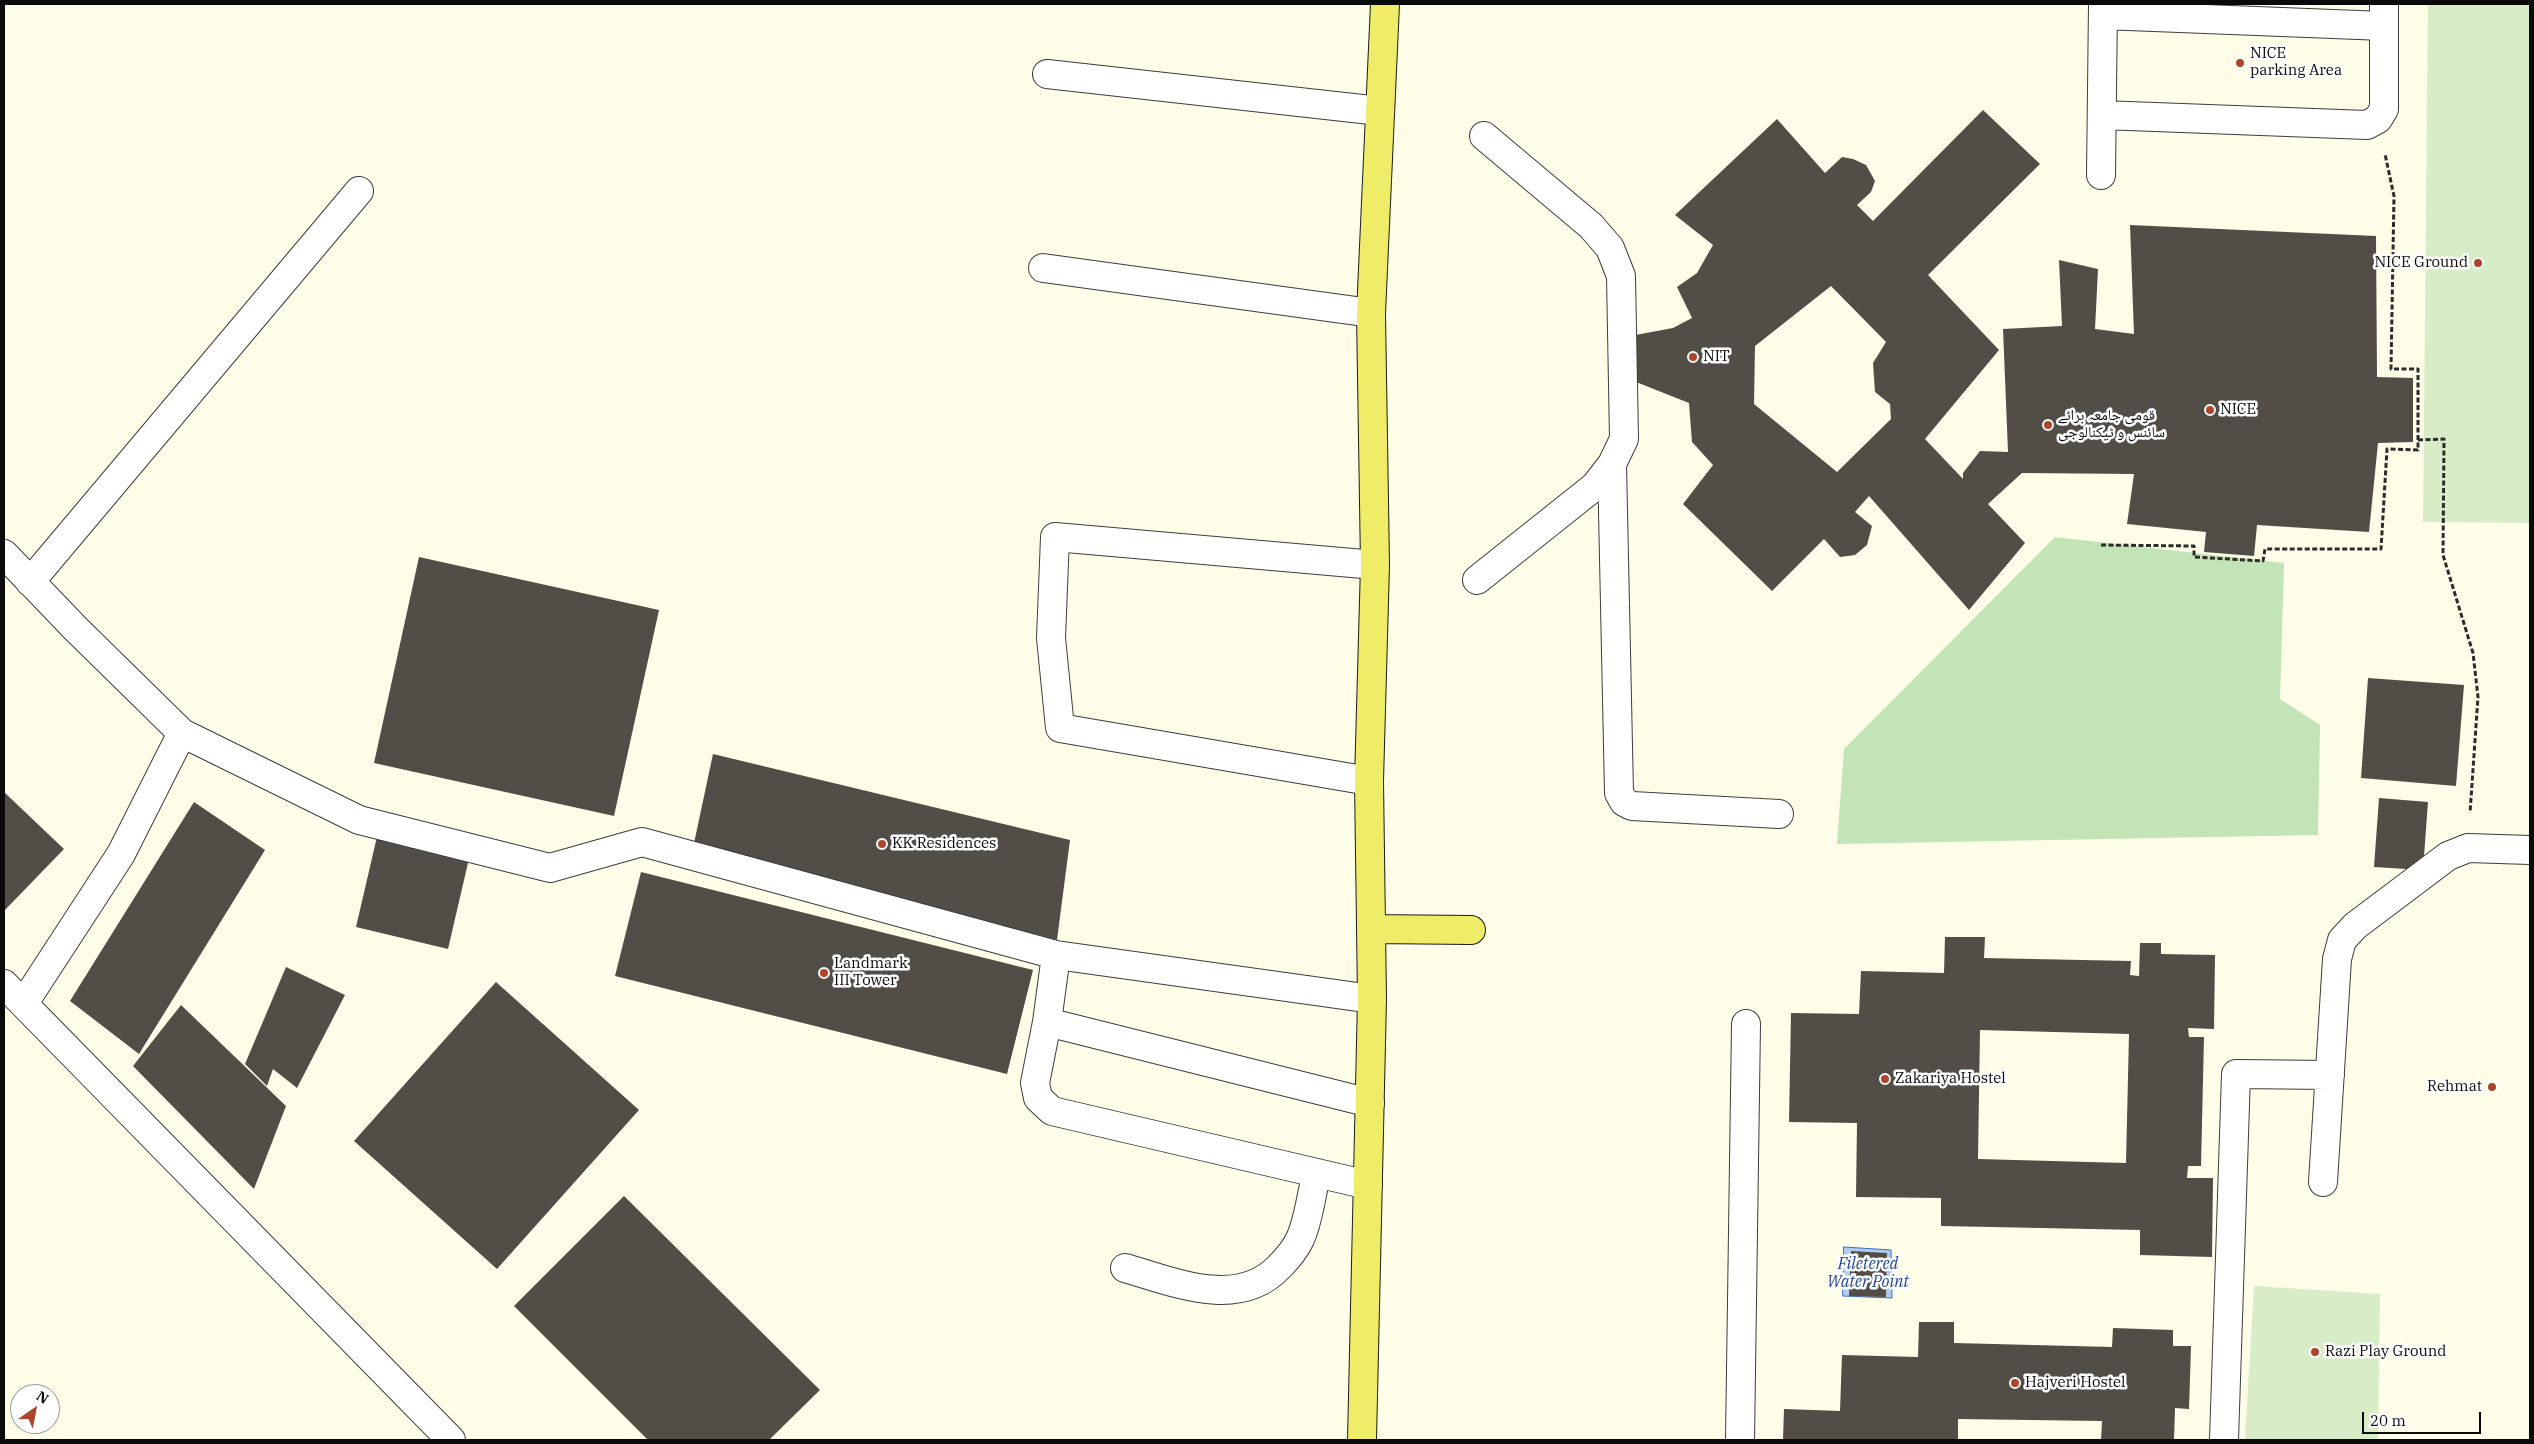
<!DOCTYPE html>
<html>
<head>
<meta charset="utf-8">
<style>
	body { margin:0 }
	#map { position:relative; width:2534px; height:1444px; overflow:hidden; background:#fdfde8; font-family:"IBM Plex Serif",serif }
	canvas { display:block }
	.frame { position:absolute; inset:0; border:5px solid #0a0a0a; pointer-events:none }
	.north { position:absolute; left:10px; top:1384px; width:50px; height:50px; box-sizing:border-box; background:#fff; border:1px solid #9d9d9d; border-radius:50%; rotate:33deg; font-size:14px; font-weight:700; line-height:20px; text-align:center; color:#0a0a0a }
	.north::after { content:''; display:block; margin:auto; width:18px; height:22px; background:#af442d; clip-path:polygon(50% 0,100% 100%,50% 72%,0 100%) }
	.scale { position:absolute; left:2362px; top:1412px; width:119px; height:22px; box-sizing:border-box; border:2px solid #0a0a0a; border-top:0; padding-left:6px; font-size:15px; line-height:18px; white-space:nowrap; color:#0a0a0a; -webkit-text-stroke:4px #fff; paint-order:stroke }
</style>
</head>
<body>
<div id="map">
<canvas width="2534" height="1444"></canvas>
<div class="frame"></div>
<div class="north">N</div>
<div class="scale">20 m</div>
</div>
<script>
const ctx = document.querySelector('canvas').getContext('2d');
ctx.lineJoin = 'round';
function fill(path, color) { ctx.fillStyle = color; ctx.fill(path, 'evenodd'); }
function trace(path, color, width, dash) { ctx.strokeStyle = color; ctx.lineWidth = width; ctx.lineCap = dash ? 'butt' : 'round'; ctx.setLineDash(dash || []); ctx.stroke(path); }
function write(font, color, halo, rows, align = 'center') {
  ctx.font = font + ' "IBM Plex Serif","Noto Naskh Arabic",serif'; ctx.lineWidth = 5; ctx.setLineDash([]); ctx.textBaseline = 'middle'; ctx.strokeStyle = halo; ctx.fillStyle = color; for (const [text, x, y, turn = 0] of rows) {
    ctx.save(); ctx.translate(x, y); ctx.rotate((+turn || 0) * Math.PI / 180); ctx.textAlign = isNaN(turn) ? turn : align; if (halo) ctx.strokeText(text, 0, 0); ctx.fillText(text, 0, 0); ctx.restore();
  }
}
fill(new Path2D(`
	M 2055,537 L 2284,563 L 2280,699 L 2320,725 L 2318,835 L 1837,844 L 1844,749 Z`), '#c3e4b6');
fill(new Path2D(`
	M 2428,4 L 2530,4 L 2530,523 L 2423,522 Z
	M 2254,1286 L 2380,1294 L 2378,1440 L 2245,1440 Z`), '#d7ecc7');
const water = new Path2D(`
	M 1844,1247 L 1891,1250 L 1892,1298 L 1843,1296 Z`);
fill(water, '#b1cbf1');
trace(water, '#3d70c2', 1);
fill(new Path2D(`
	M 1983,110 L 2040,164 L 1928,275 L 1999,350 L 1925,439 L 1963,479 L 1963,473 L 1980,451 L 2008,452 L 2003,329 L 2062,326 L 2059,260 L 2098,269 L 2095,329 L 2134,334 L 2130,225 L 2376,236 L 2377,377 L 2413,378 L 2413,442 L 2378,443 L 2369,532 L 2257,525 L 2254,556 L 2204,552 L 2206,532 L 2127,524 L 2134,474 L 2022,473 L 1988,504 L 2025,543 L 1969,610 L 1869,496 L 1855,512 L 1872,526 L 1867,545 L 1855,555 L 1840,557 L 1824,539 L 1772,591 L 1683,504 L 1713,465 L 1692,442 L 1689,403 L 1631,380 L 1630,336 L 1673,328 L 1692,318 L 1677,287 L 1697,273 L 1713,245 L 1675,215 L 1777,119 L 1825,173 L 1842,157 L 1853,159 L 1866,165 L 1875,181 L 1871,192 L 1857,205 L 1873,221 ZM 1831,286 L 1886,342 L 1873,363 L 1875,392 L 1890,404 L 1891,419 L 1837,472 L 1754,404 L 1755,346 Z
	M 419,557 L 659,610 L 614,816 L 374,763 Z
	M 2368,678 L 2464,685 L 2456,786 L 2361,778 Z
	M 713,754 L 1070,840 L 1057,940 L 693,848 Z
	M 4,792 L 64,849 L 4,911 Z
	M 2379,798 L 2428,802 L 2423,870 L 2374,867 Z
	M 194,802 L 265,850 L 139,1054 L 70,1001 Z
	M 379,828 L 471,850 L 448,949 L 356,927 Z
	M 641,872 L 1033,970 L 1007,1074 L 615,976 Z
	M 1945,937 L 1985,937 L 1984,958 L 2131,961 L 2130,975 L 2139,976 L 2140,943 L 2161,943 L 2161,954 L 2215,955 L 2214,1029 L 2188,1028 L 2189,1037 L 2204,1037 L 2201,1166 L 2188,1166 L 2187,1178 L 2213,1178 L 2212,1257 L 2140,1255 L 2140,1230 L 1941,1226 L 1941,1198 L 1856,1197 L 1857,1123 L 1789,1122 L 1791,1013 L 1859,1014 L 1861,971 L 1944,973 ZM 1980,1030 L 2129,1034 L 2126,1163 L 1978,1159 Z
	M 286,967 L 345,995 L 297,1088 L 273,1069 L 267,1086 L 245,1064 Z
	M 496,982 L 639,1110 L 497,1269 L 354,1141 Z
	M 181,1005 L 286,1106 L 254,1189 L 133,1066 Z
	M 624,1196 L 820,1390 L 769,1440 L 648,1440 L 514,1306 Z
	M 1851,1251 L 1887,1253 L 1886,1297 L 1849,1296 Z
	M 1919,1322 L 1954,1322 L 1954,1343 L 2112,1347 L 2113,1328 L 2173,1330 L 2173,1346 L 2191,1346 L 2189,1409 L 2175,1408 L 2174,1440 L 2101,1440 L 2102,1421 L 1958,1419 L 1958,1440 L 1783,1440 L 1784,1409 L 1840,1411 L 1842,1355 L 1918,1357 Z`), '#524e47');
const minor = new Path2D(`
	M 2103,15 L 2384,26
	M 1047,74 L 1380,111
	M 2102,115 L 2367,125 L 2378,119 L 2384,109 L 2384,4
	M 2101,175 L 2103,4
	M 1043,268 L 1371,313
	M 1612,464 L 1619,793 L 1624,802 L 1632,806 L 1779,814
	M 4,554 L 75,628 L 182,733 L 359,820 L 550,868 L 642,842 L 1056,955 L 1372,999
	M 1477,580 L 1595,486 L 1612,464 L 1624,439 L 1621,276 L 1610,248 L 1591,226 L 1484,136
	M 30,582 L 359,191
	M 1369,781 L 1060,728 L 1051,638 L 1055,537 L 1375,565
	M 1056,955 L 1047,1022 L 1035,1083 L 1038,1098 L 1052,1111 L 1368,1185
	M 4,984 L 451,1440
	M 24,1003 L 121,854 L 182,733
	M 1047,1022 L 1370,1103
	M 2323,1182 L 2337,959 L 2342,940 L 2355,926 L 2448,856 L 2468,848 L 2530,850
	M 1125,1268 C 1174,1282 1238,1310 1279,1267 C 1287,1259 1295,1250 1300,1239 C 1309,1220 1311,1194 1317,1173
	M 1740,1440 L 1746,1024
	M 2224,1440 L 2236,1074 L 2330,1075`);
const major = new Path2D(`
	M 1372,929 L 1471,930
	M 1362,1440 L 1372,999 L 1369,781 L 1375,565 L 1371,313 L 1385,4`);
trace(minor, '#3d3d3d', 30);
trace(major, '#1b1b1b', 30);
trace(new Path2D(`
	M 2418,440 L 2444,439 L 2443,555 L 2473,653 L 2478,697 L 2470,813
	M 2101,545 L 2194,546 L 2194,557 L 2263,561 L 2265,549 L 2381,549 L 2387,449 L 2418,450 L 2418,369 L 2391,369 L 2394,196 L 2385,154`), '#2c2c2c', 3, [5, 2.5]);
trace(minor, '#fff', 28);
trace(major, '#efec67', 28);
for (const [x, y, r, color] of [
	[2240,63,5,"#af442d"],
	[2478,263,5,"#af442d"],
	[1693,357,5,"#af442d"],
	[2210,410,5,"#af442d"],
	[2048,425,5,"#af442d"],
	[882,844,5,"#af442d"],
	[824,973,5,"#af442d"],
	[1885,1079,5,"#af442d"],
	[2492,1087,5,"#af442d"],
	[2315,1352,5,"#af442d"],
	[2015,1383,5,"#af442d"]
]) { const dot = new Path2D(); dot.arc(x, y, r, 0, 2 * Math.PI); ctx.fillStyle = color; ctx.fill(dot); trace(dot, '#fff', 2); }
write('15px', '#0a0a0a', '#fff', [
	["NICE",2250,54],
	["parking Area",2250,71],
	["NICE Ground",2468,263,"right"],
	["NIT",1703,357],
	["NICE",2220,410],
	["قومی جامعہ برائے",2058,416],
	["سائنس و ٹیکنالوجی",2058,433],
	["KK Residences",892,844],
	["Landmark",834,964],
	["III Tower",834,981],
	["Zakariya Hostel",1895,1079],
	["Rehmat",2482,1087,"right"],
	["Razi Play Ground",2325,1352],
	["Hajveri Hostel",2025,1383]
], 'left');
write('italic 16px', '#1e4591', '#fff', [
	["Filetered",1868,1264],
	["Water Point",1868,1282]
]);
</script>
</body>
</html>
